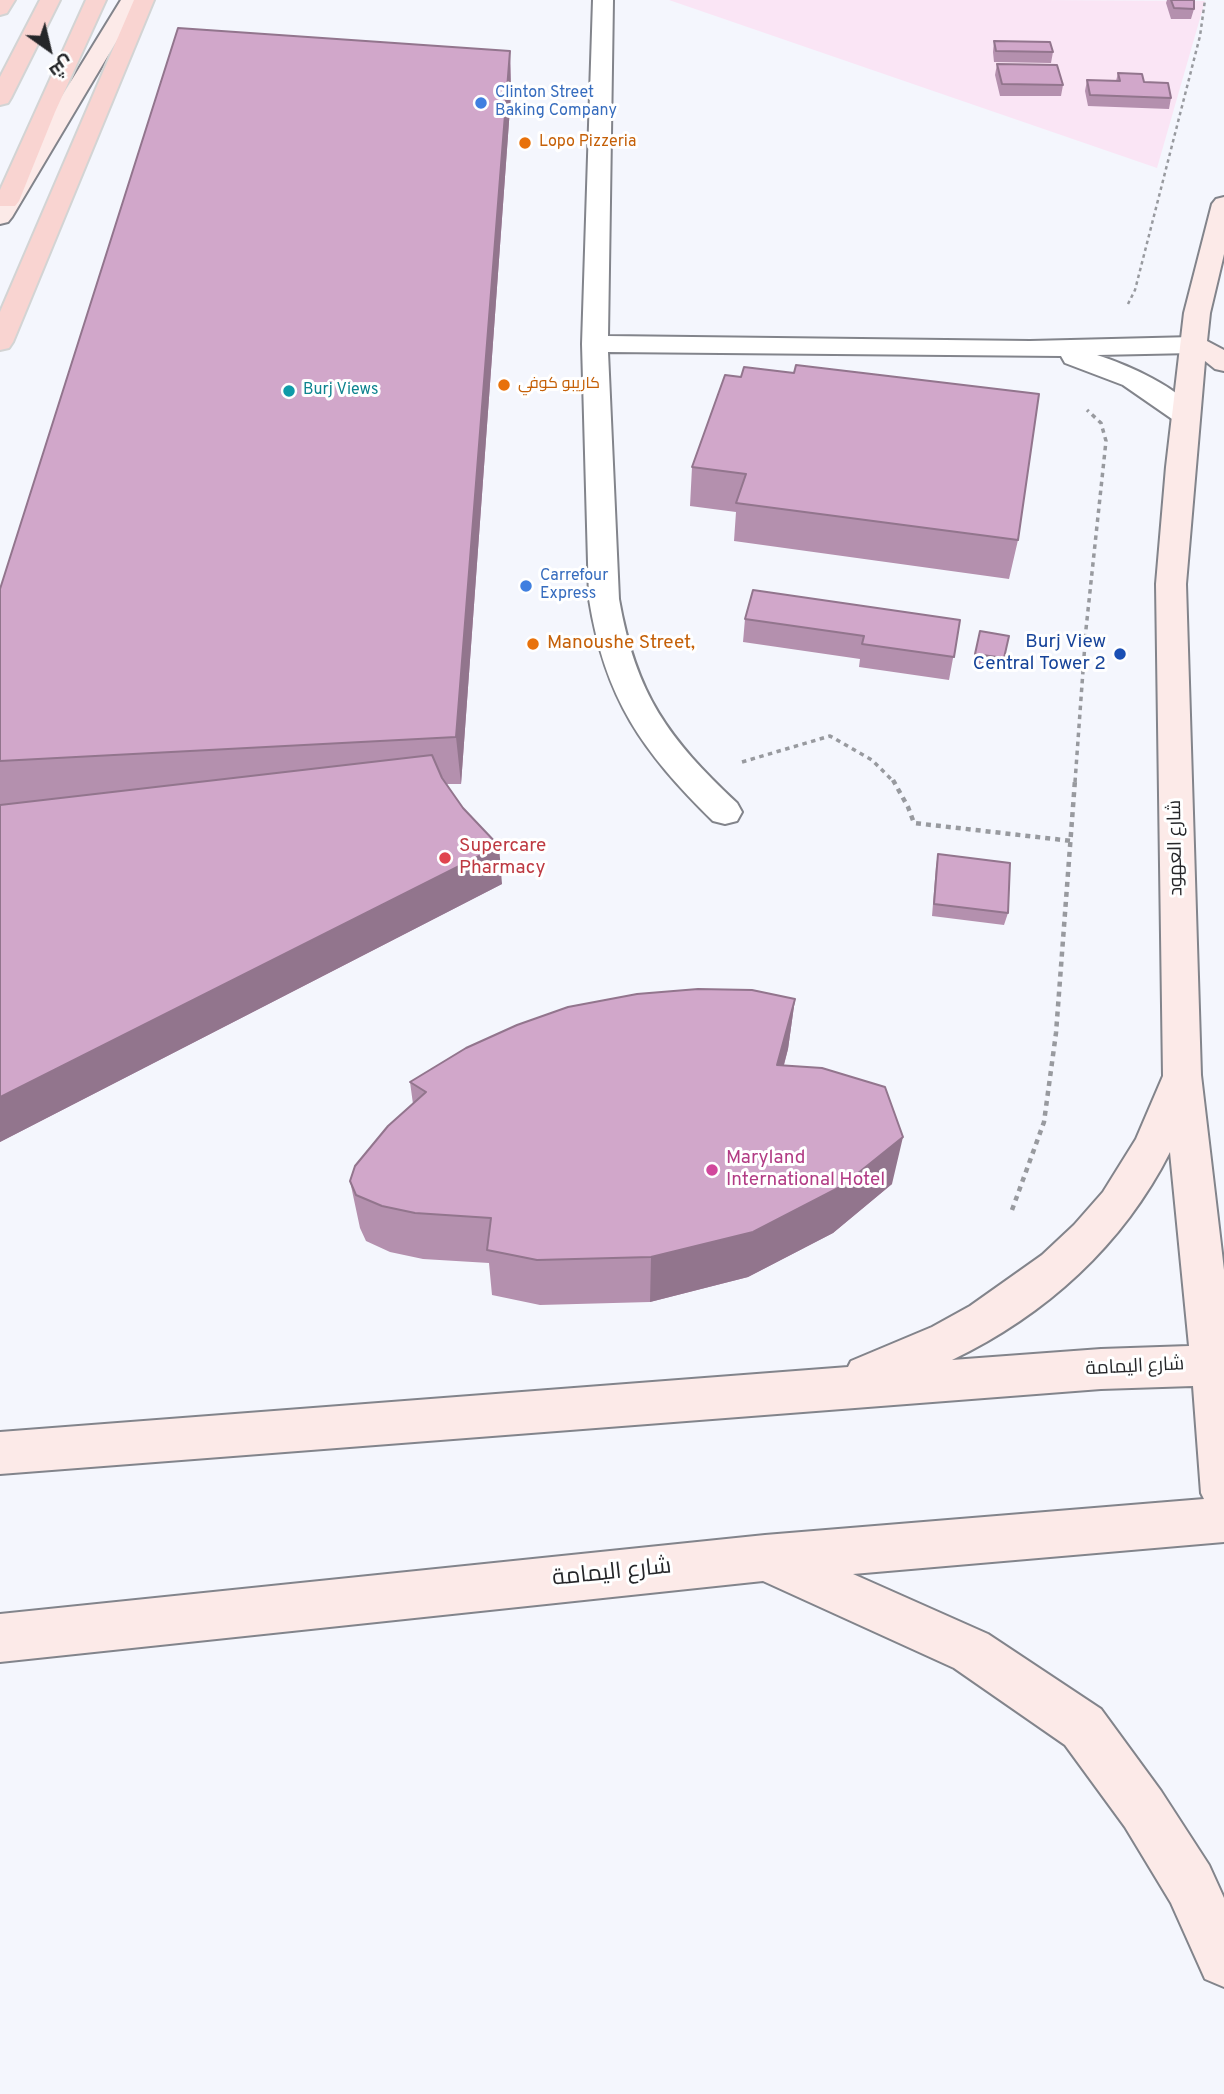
<!DOCTYPE html>
<html>
<head>
<meta charset="utf-8">
<style>
	body { margin:0 }
	#map { position:relative; width:1224px; height:2094px; overflow:hidden; background:#f4f6fd; font-family:Overpass,Cairo,sans-serif }
	canvas { display:block }
	.north { position:absolute; left:14px; top:14px; width:70px; height:70px; -webkit-text-stroke:5px #fff; paint-order:stroke; rotate:146deg; font-size:19px; font-weight:700; line-height:28px; text-align:center; color:#252629 }
	.north::after { content:''; display:block; margin:auto; width:24px; height:32px; background:#252629; clip-path:polygon(50% 0,100% 100%,50% 72%,0 100%) }
</style>
</head>
<body>
<div id="map">
<canvas width="1224" height="2094"></canvas>
<div class="north">ش</div>
</div>
<script>
const ctx = document.querySelector('canvas').getContext('2d');
ctx.lineJoin = 'round';
function fill(path, color) { ctx.fillStyle = color; ctx.fill(path, 'evenodd'); }
function trace(path, color, width, dash) { ctx.strokeStyle = color; ctx.lineWidth = width; ctx.lineCap = dash ? 'butt' : 'round'; ctx.setLineDash(dash || []); ctx.stroke(path); }
function write(font, color, halo, rows, align = 'center') {
  ctx.font = font + ' Overpass,Cairo,sans-serif'; ctx.lineWidth = 6; ctx.setLineDash([]); ctx.textBaseline = 'middle'; ctx.strokeStyle = halo; ctx.fillStyle = color; for (const [text, x, y, turn = 0] of rows) {
    ctx.save(); ctx.translate(x, y); ctx.rotate((+turn || 0) * Math.PI / 180); ctx.textAlign = isNaN(turn) ? turn : align; if (halo) ctx.strokeText(text, 0, 0); ctx.fillText(text, 0, 0); ctx.restore();
  }
}
fill(new Path2D(`
	M 669,0 L 1040,0 L 1205,1 L 1157,168 Z`), '#fae5f5');
const street = new Path2D(`
	M 593,0 L 613,0 L 608,336 L 1030,341 L 1193,337 L 1202,339 L 1206,345 L 1202,351 L 1193,353 L 1097,355 C 1128,365 1179,387 1199,415 L 1195,421 L 1185,423 L 1175,421 L 1123,385 L 1065,363 L 1061,356 L 608,352 L 619,599 C 636,695 668,738 737,803 L 742,812 L 737,821 L 725,824 L 713,821 C 642,751 605,699 589,599 L 582,344 Z`);
const secondary = new Path2D(`
	M 121,0 L 141,0 L 12,217 L 8,222 L 0,224 L 0,197 Z
	M 1224,197 L 1224,254 L 1210,313 L 1207,341 L 1224,350 L 1224,371 L 1215,369 L 1205,361 L 1186,584 L 1201,1075 L 1224,1270 L 1224,1542 L 853,1574 L 988,1634 L 1101,1709 L 1161,1791 L 1209,1865 L 1224,1898 L 1224,1987 L 1205,1979 L 1171,1903 L 1125,1827 L 1065,1745 L 954,1668 L 763,1581 L 0,1662 L 0,1614 L 765,1535 L 1204,1499 L 1201,1493 L 1193,1386 L 1101,1389 L 0,1474 L 0,1432 L 848,1367 L 851,1361 L 932,1327 L 970,1306 L 1042,1255 L 1074,1225 L 1103,1192 L 1136,1139 L 1163,1076 L 1156,584 L 1166,467 L 1184,313 L 1212,204 L 1216,199 ZM 1170,1152 L 1189,1346 L 1101,1349 L 952,1360 C 1046,1315 1123,1245 1170,1152 Z`);
const primary = new Path2D(`
	M 0,0 L 15,0 L 7,13 L 0,15 Z
	M 40,0 L 60,0 L 11,98 L 8,103 L 0,105 L 0,77 Z
	M 86,0 L 106,0 L 55,112 L 19,201 L 15,206 L 0,206 L 0,190 Z
	M 134,0 L 154,0 L 13,342 L 9,348 L 0,350 L 0,312 Z`);
trace(street, '#82848b', 4);
trace(secondary, '#82848b', 4);
trace(primary, '#d3d4d4', 4);
trace(new Path2D(`
	M 1128,304 L 1135,290 L 1200,36 L 1205,0`), '#989a9f', 2.5, [3.5, 3.5]);
trace(new Path2D(`
	M 742,762 L 830,736 L 872,760 L 894,782
	M 1075,782 L 1086,629 L 1106,441 L 1101,423 L 1087,410`), '#989a9f', 3.5, [4.5, 4.5]);
trace(new Path2D(`
	M 893,780 L 908,807 L 914,823 L 1072,841
	M 1012,1210 L 1044,1122 L 1056,1033 L 1075,780`), '#989a9f', 4.5, [5, 5]);
fill(street, '#fff');
fill(secondary, '#fceae8');
fill(primary, '#f9d4d1');
fill(new Path2D(`
	M 1167,0 L 1194,0 L 1194,9 L 1191,19 L 1171,19 L 1166,3 Z
	M 994,41 L 1053,52 L 1051,63 L 994,62 L 993,52 Z
	M 510,51 L 511,94 L 461,784 L 447,784 L 502,884 L 0,1142 L 0,589 Z
	M 997,64 L 1063,85 L 1061,96 L 1000,96 L 995,75 Z
	M 1118,73 L 1144,82 L 1171,98 L 1169,109 L 1088,106 L 1085,91 L 1087,80 L 1116,81 Z
	M 725,375 L 1018,540 L 1009,579 L 734,541 L 736,512 L 690,506 L 692,467 Z
	M 745,619 L 960,620 L 949,680 L 859,667 L 860,659 L 743,642 Z
	M 980,631 L 1009,636 L 1001,671 L 972,666 Z
	M 938,854 L 1008,913 L 1004,925 L 932,916 L 936,866 Z
	M 795,999 L 788,1049 L 784,1065 L 892,1184 L 833,1233 L 748,1277 L 650,1302 L 540,1305 L 492,1295 L 489,1263 L 423,1259 L 390,1252 L 366,1241 L 360,1228 L 350,1181 L 413,1104 L 410,1082 Z`), '#b490ae');
fill(new Path2D(`
	M 510,51 L 511,94 L 461,784 L 456,737 Z
	M 499,846 L 502,884 L 0,1142 L 0,1097 Z
	M 795,999 L 788,1049 L 771,1113 L 777,1065 Z
	M 903,1137 L 892,1184 L 833,1233 L 748,1277 L 650,1302 L 651,1257 Z`), '#92758d');
const building = new Path2D(`
	M 1171,0 L 1194,0 L 1194,9 L 1174,8 Z
	M 178,28 L 510,51 L 456,737 L 0,761 L 0,589 Z
	M 994,41 L 1050,42 L 1053,52 L 996,51 Z
	M 997,64 L 1057,65 L 1063,85 L 1002,84 Z
	M 1118,73 L 1142,74 L 1144,82 L 1168,83 L 1171,98 L 1090,95 L 1087,80 L 1120,81 Z
	M 796,365 L 1039,394 L 1018,540 L 736,503 L 746,474 L 692,467 L 725,375 L 741,377 L 744,367 L 794,373 Z
	M 753,590 L 960,620 L 954,657 L 862,644 L 864,636 L 745,619 Z
	M 980,631 L 1009,636 L 1004,658 L 975,654 Z
	M 432,755 L 442,778 L 463,808 L 499,846 L 0,1097 L 0,805 Z
	M 938,854 L 1010,863 L 1008,913 L 934,904 Z
	M 698,989 L 752,990 L 795,999 L 777,1065 L 822,1068 L 885,1087 L 903,1137 L 842,1186 L 753,1232 L 651,1257 L 537,1260 L 487,1250 L 491,1218 L 415,1213 L 382,1206 L 356,1195 L 350,1181 L 355,1166 L 388,1126 L 426,1092 L 410,1082 L 466,1048 L 517,1025 L 568,1007 L 637,994 Z`);
fill(building, '#d1a7ca');
trace(building, '#92758d', 2);
for (const [x, y, r, color] of [
	[481,103,7,"#3f7fe0"],
	[525,143,7,"#e8710a"],
	[504,385,7,"#e8710a"],
	[289,391,7,"#0f9aa8"],
	[526,586,7,"#3f7fe0"],
	[533,644,7,"#e8710a"],
	[1120,654,7,"#1a4fb4"],
	[445,858,7,"#e0444e"],
	[712,1170,7,"#d1479c"]
]) { const dot = new Path2D(); dot.arc(x, y, r, 0, 2 * Math.PI); ctx.fillStyle = color; ctx.fill(dot); trace(dot, '#fff', 2.5); }
write('16px', '#366cbe', '#fff', [
	["Clinton Street",495,94],
	["Baking Company",495,112],
	["Carrefour",540,577],
	["Express",540,595]
], 'left');
write('16px', '#c56008', '#fff', [
	["Lopo Pizzeria",539,143],
	["كاريبو كوفي",518,385]
], 'left');
write('16px', '#0d838f', '#fff', [
	["Burj Views",303,391]
], 'left');
write('19px', '#164399', '#fff', [
	["Burj View",1106,643],
	["Central Tower 2",1106,665]
], 'right');
write('19px', '#c56008', '#fff', [
	["Manoushe Street,",547,644]
], 'left');
write('19px', '#be3a42', '#fff', [
	["Supercare",459,847],
	["Pharmacy",459,869]
], 'left');
write('19px', '#252629', '#fff', [
	["شارع العهود",1177,848,-91],
	["شارع اليمامة",1135,1368,-3]
]);
write('19px', '#b23c85', '#fff', [
	["Maryland",726,1159],
	["International Hotel",726,1181]
], 'left');
write('23px', '#252629', '#fff', [
	["شارع اليمامة",612,1574,-6]
]);
</script>
</body>
</html>
